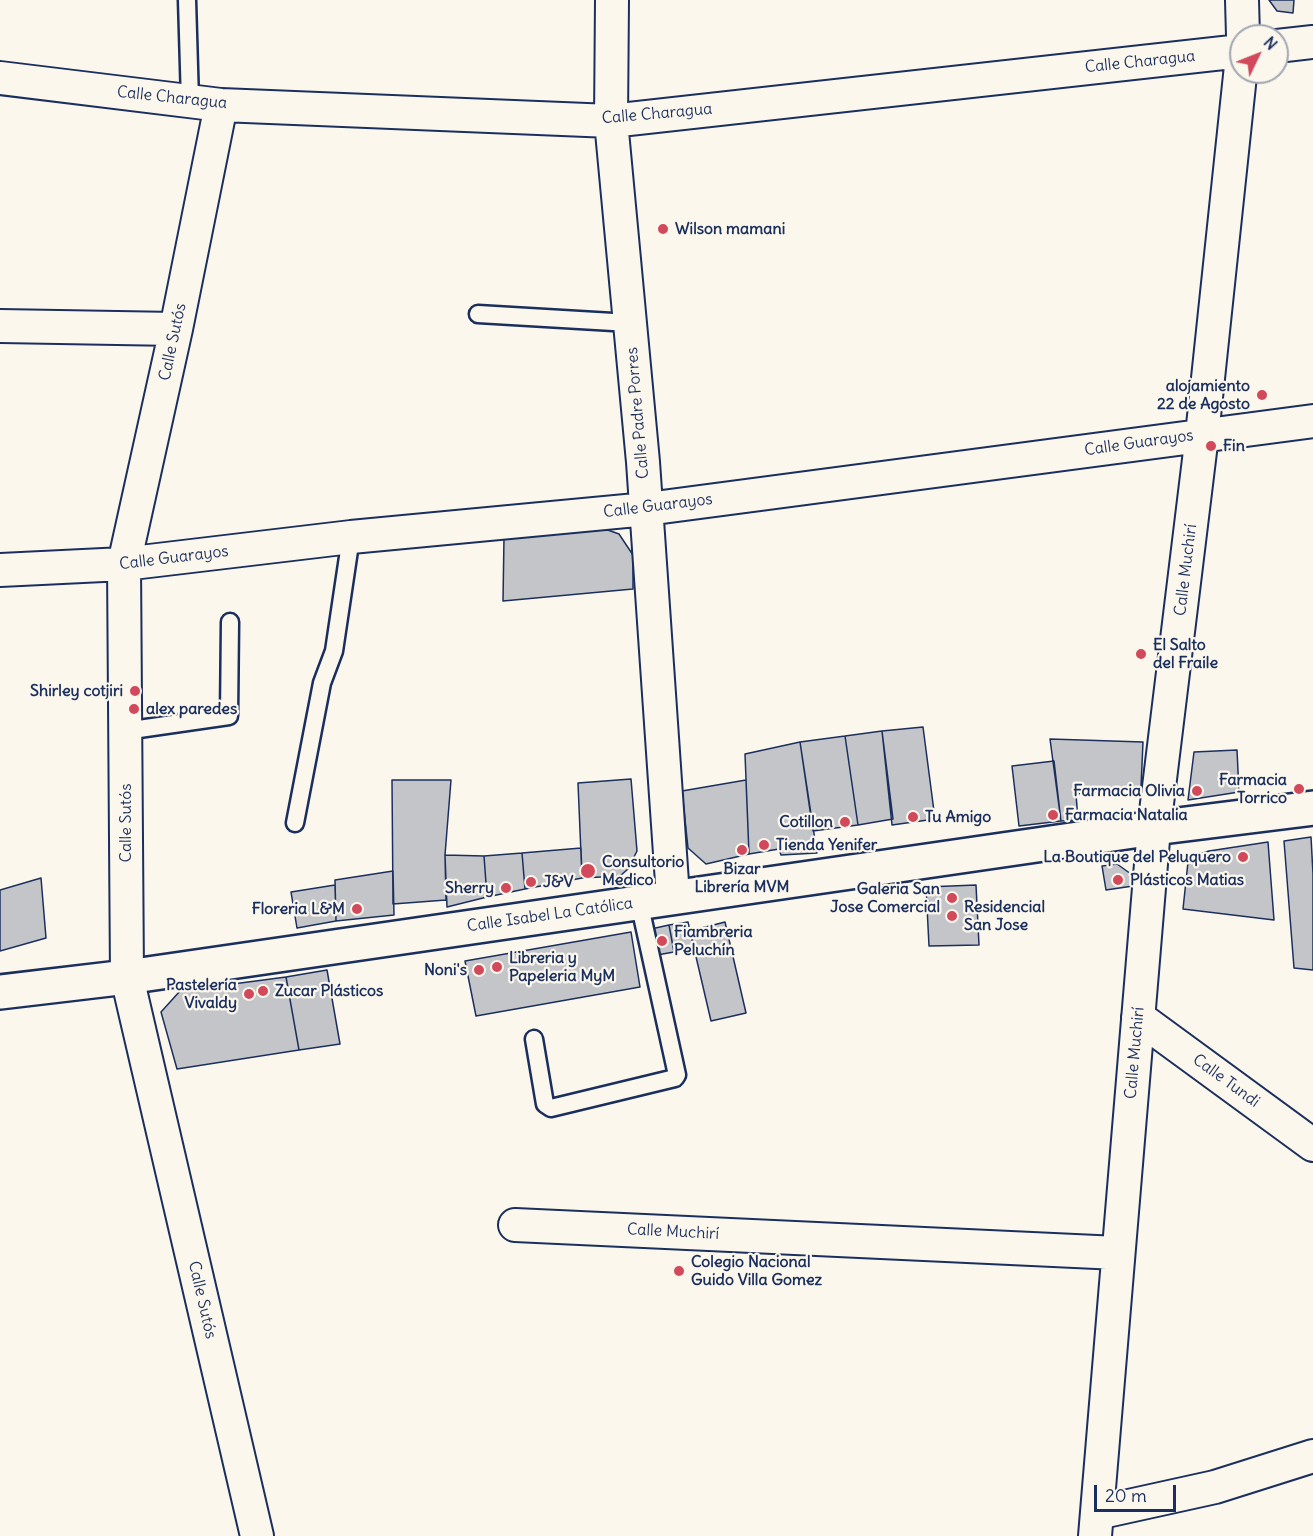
<!DOCTYPE html>
<html>
<head>
<meta charset="utf-8">
<style>
	body { margin:0 }
	#map { position:relative; width:1313px; height:1536px; overflow:hidden; background:#fbf7ec; font-family:Delius,sans-serif }
	canvas { display:block }
	.north { position:absolute; left:1229px; top:24px; width:60px; height:60px; box-sizing:border-box; background:#fbf7ec; border:2px solid #a1a7b3; border-radius:50%; rotate:47deg; font-size:16px; font-weight:700; line-height:24px; text-align:center; color:#1b2f5e }
	.north::after { content:''; display:block; margin:auto; width:21px; height:27px; background:#d1495b; clip-path:polygon(50% 0,100% 100%,50% 72%,0 100%) }
	.scale { position:absolute; left:1094px; top:1485px; width:82px; height:27px; box-sizing:border-box; border:3px solid #1b2f5e; border-top:0; padding-left:8px; font-size:18px; line-height:21px; white-space:nowrap; color:#1b2f5e; -webkit-text-stroke:4px #fbf7ec; paint-order:stroke }
</style>
</head>
<body>
<div id="map">
<canvas width="1313" height="1536"></canvas>
<div class="north">N</div>
<div class="scale">20 m</div>
</div>
<script>
const ctx = document.querySelector('canvas').getContext('2d');
ctx.lineJoin = 'round';
function fill(path, color) { ctx.fillStyle = color; ctx.fill(path, 'evenodd'); }
function trace(path, color, width, dash) { ctx.strokeStyle = color; ctx.lineWidth = width; ctx.lineCap = dash ? 'butt' : 'round'; ctx.setLineDash(dash || []); ctx.stroke(path); }
function write(font, color, halo, rows, align = 'center') {
  ctx.font = font + ' Delius,sans-serif'; ctx.lineWidth = 4.5; ctx.setLineDash([]); ctx.textBaseline = 'middle'; ctx.strokeStyle = halo; ctx.fillStyle = color; for (const [text, x, y, turn = 0] of rows) {
    ctx.save(); ctx.translate(x, y); ctx.rotate((+turn || 0) * Math.PI / 180); ctx.textAlign = isNaN(turn) ? turn : align; if (halo) ctx.strokeText(text, 0, 0); ctx.fillText(text, 0, 0); ctx.restore();
  }
}
const building = new Path2D(`
	M 1269,0 L 1294,0 L 1293,13 L 1277,11 Z
	M 605,529 L 619,534 L 633,555 L 633,589 L 503,601 L 504,537 Z
	M 923,727 L 935,819 L 892,825 L 882,731 Z
	M 882,731 L 893,819 L 858,825 L 845,736 Z
	M 845,736 L 858,825 L 813,831 L 800,742 Z
	M 1050,739 L 1143,742 L 1141,787 L 1076,794 L 1078,820 L 1061,821 Z
	M 800,742 L 817,853 L 781,855 L 779,849 L 749,854 L 745,754 Z
	M 1237,750 L 1239,792 L 1188,800 L 1194,752 Z
	M 1054,761 L 1061,821 L 1019,826 L 1012,766 Z
	M 631,779 L 637,851 L 628,869 L 620,876 L 582,878 L 578,783 Z
	M 392,780 L 451,780 L 445,855 L 446,900 L 393,904 Z
	M 746,780 L 749,854 L 706,864 L 688,848 L 682,791 Z
	M 1311,837 L 1313,874 L 1313,970 L 1294,968 L 1284,841 Z
	M 1268,842 L 1274,920 L 1183,909 L 1188,862 L 1196,855 L 1209,851 Z
	M 581,848 L 582,878 L 525,889 L 522,853 Z
	M 522,853 L 525,889 L 487,897 L 484,856 Z
	M 445,855 L 484,856 L 487,897 L 447,907 Z
	M 1117,864 L 1131,874 L 1133,886 L 1106,890 L 1102,866 Z
	M 393,871 L 394,915 L 336,921 L 335,880 Z
	M 41,878 L 46,938 L 0,951 L 0,890 Z
	M 335,885 L 336,921 L 297,928 L 291,892 Z
	M 976,885 L 979,945 L 929,946 L 926,887 Z
	M 688,922 L 694,947 L 674,952 L 669,925 Z
	M 725,922 L 746,1013 L 711,1021 L 690,931 Z
	M 669,925 L 674,952 L 657,955 L 651,929 Z
	M 631,932 L 640,987 L 476,1016 L 465,961 Z
	M 327,970 L 340,1044 L 299,1050 L 286,977 Z
	M 286,977 L 299,1050 L 177,1069 L 161,1012 L 180,991 Z`);
fill(building, '#c3c5c9');
trace(building, '#1b2f5e', 1.5);
const lane = new Path2D(`
	M 187,0 L 190,101
	M 478,314 L 630,323
	M 125,731 L 229,716 L 230,622
	M 295,823 L 322,683 L 334,651 L 351,537
	M 534,1039 L 545,1104 L 551,1108 L 675,1078 L 677,1075 L 639,902`);
const street = new Path2D(`
	M 612,0 L 611,121 L 643,462 L 673,897
	M 1242,0 L 1243,36
	M 1277,46 L 1313,42
	M 0,78 L 221,105 L 611,121 L 1241,51
	M 221,105 L 176,329 L 124,564 L 127,977 L 257,1536
	M 0,326 L 176,329
	M 0,570 L 124,564 L 351,537 L 647,509 L 1313,421
	M 1138,1017 L 1313,1145
	M 515,1225 L 1118,1253
	M 1097,1513 L 1215,1487 L 1313,1456
	M 1095,1536 L 1154,828 L 1202,435 L 1241,66`);
const secondary = new Path2D(`
	M 0,992 L 127,977 L 1154,828 L 1313,808`);
trace(lane, '#1b2f5e', 21);
trace(street, '#1b2f5e', 36);
trace(secondary, '#1b2f5e', 38);
trace(lane, '#fbf7ec', 16);
trace(street, '#fbf7ec', 32);
trace(secondary, '#fbf7ec', 33);
for (const [x, y, r, color] of [
	[663,229,6,"#d1495b"],
	[1262,395,6,"#d1495b"],
	[1211,446,6,"#d1495b"],
	[1141,654,6,"#d1495b"],
	[135,691,6,"#d1495b"],
	[134,709,6,"#d1495b"],
	[1299,789,6,"#d1495b"],
	[1197,791,6,"#d1495b"],
	[1053,815,6,"#d1495b"],
	[913,817,6,"#d1495b"],
	[845,822,6,"#d1495b"],
	[764,845,6,"#d1495b"],
	[742,850,6,"#d1495b"],
	[1243,857,6,"#d1495b"],
	[588,871,8,"#d1495b"],
	[1118,880,6,"#d1495b"],
	[531,882,6,"#d1495b"],
	[506,888,6,"#d1495b"],
	[952,898,6,"#d1495b"],
	[357,909,6,"#d1495b"],
	[952,916,6,"#d1495b"],
	[662,941,6,"#d1495b"],
	[497,967,6,"#d1495b"],
	[479,970,6,"#d1495b"],
	[263,991,6,"#d1495b"],
	[249,994,6,"#d1495b"],
	[679,1271,6,"#d1495b"]
]) { const dot = new Path2D(); dot.arc(x, y, r, 0, 2 * Math.PI); ctx.fillStyle = color; ctx.fill(dot); trace(dot, '#fbf7ec', 2); }
write('16px', '#1b2f5e', '#fbf7ec', [
	["Calle Charagua",1140,62,-6],
	["Calle Charagua",172,98,6],
	["Calle Charagua",657,114,-5],
	["Calle Sutós",173,342,-78],
	["Calle Padre Porres",638,413,-95],
	["Calle Guarayos",1139,443,-8],
	["Calle Guarayos",658,506,-7],
	["Calle Guarayos",174,558,-7],
	["Calle Muchirí",1186,570,-83],
	["Calle Sutós",126,823,-90],
	["Calle Isabel La Católica",550,915,-8],
	["Calle Muchirí",1135,1053,-85],
	["Calle Tundi",1226,1081,36],
	["Calle Muchirí",673,1232,3],
	["Calle Sutós",202,1300,77]
]);
write('bold 16px', '#1b2f5e', '#fbf7ec', [
	["Wilson mamani",675,229],
	["alojamiento",1250,386,"right"],
	["22 de Agosto",1250,404,"right"],
	["Fin",1223,446],
	["El Salto",1153,645],
	["del Fraile",1153,663],
	["Shirley cotjiri",123,691,"right"],
	["alex paredes",146,709],
	["Farmacia",1287,780,"right"],
	["Torrico",1287,798,"right"],
	["Farmacia Olivia",1185,791,"right"],
	["Farmacia Natalia",1065,815],
	["Tu Amigo",925,817],
	["Cotillon",833,822,"right"],
	["Tienda Yenifer",776,845],
	["La Boutique del Peluquero",1231,857,"right"],
	["Consultorio",602,862],
	["Medico",602,880],
	["Bizar",742,869,"center"],
	["Librería MVM",742,887,"center"],
	["Plásticos Matias",1130,880],
	["J&V",543,882],
	["Sherry",494,888,"right"],
	["Galeria San",940,889,"right"],
	["Jose Comercial",940,907,"right"],
	["Residencial",964,907],
	["San Jose",964,925],
	["Floreria L&M",345,909,"right"],
	["Fiambreria",674,932],
	["Peluchín",674,950],
	["Libreria y",509,958],
	["Papeleria MyM",509,976],
	["Noni's",467,970,"right"],
	["Pastelería",237,985,"right"],
	["Vivaldy",237,1003,"right"],
	["Zucar Plásticos",275,991],
	["Colegio Nacional",691,1262],
	["Guido Villa Gomez",691,1280]
], 'left');
</script>
</body>
</html>
